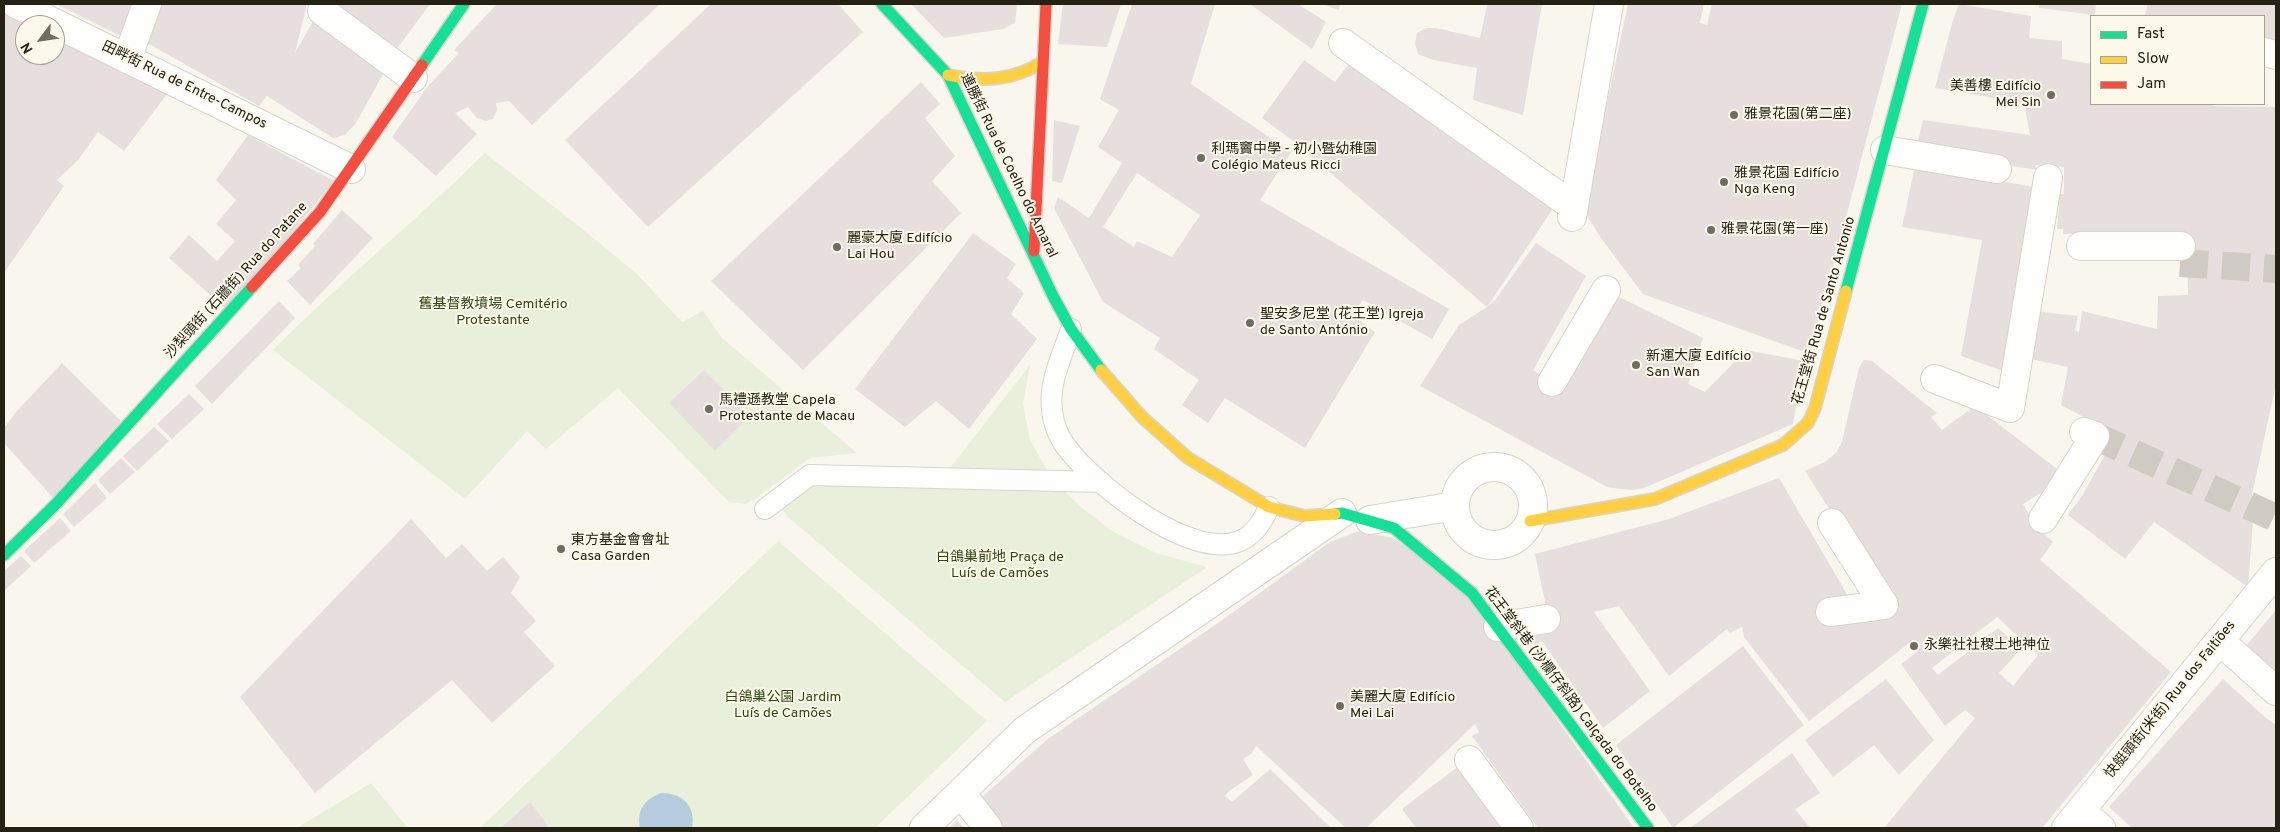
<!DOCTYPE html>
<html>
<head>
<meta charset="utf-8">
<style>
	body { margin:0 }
	#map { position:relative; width:2280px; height:832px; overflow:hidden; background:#f9f6ee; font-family:Overpass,sans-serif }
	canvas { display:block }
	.frame { position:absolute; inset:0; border:5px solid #252113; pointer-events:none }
	.legend { position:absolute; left:2090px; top:15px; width:175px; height:90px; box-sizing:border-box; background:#fdf9ea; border:1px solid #a7a394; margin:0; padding:6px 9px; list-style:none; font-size:15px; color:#252113 }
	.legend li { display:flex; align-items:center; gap:10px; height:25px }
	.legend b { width:25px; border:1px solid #a7a394 }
	.north { position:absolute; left:15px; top:15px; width:50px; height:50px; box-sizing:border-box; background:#fdf9ea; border:1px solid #a7a394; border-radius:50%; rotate:239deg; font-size:14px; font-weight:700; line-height:20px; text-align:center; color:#252113 }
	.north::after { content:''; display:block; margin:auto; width:18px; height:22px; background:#6f6c60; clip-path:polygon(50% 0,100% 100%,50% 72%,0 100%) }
</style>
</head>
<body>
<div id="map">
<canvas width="2280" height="832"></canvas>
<div class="frame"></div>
<ul class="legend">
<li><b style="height:6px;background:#16e098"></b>Fast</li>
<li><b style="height:6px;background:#ffcf43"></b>Slow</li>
<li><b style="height:6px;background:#f24e42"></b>Jam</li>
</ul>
<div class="north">N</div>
</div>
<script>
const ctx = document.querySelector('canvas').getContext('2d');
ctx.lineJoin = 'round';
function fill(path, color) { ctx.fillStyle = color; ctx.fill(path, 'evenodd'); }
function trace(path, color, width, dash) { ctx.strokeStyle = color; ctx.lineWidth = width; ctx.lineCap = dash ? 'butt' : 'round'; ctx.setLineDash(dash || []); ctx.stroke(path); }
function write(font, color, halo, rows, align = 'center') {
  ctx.font = font + ' Overpass,"Noto Sans SC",sans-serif'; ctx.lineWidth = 4; ctx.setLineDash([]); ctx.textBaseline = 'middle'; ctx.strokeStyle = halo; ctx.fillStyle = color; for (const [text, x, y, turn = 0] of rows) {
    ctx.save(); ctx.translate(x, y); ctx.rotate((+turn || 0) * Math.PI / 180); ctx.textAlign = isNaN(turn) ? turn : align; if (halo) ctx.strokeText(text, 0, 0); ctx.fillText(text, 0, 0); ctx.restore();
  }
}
fill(new Path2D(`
	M 485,153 L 575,223 L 637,274 L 682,322 L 703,311 L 722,338 L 857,453 L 810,458 L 755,499 L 746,504 L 729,502 L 618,388 L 546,449 L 527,431 L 465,499 L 273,350 C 341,281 416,221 485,153 Z
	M 1030,365 L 1023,403 L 1030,440 L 1052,479 L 1080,506 L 1112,531 L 1156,553 L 1207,567 L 1005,702 L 788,517 L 770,492 L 811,465 L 950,468 Z
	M 778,541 L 987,721 L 875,828 L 480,828 Z
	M 371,783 L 408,828 L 297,828 Z`), '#e8f0db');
fill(new Path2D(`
	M 661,793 C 683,793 696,806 692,828 L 640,828 C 636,810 645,799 661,793 Z`), '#b4ccde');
fill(new Path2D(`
	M 56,4 L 135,4 L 123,37 Z
	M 160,4 L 307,4 L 295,53 L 317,14 L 387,67 L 356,123 L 345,135 L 333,138 L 267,96 L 259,106 L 142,40 Z
	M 316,4 L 430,4 L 390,58 Z
	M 497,4 L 660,4 L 532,125 L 509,101 L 496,103 L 497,110 L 493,119 L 486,121 L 477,118 L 468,107 L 455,113 L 477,134 L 436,176 L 392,137 L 428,86 L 459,53 L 454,50 Z
	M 711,4 L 838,4 L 863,32 L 648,227 L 565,140 Z
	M 911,4 L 1017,4 L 1015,23 L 1003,29 L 944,38 Z
	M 1063,4 L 1121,4 L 1107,47 L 1058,44 Z
	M 1132,4 L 1215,4 L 1191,84 L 1291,152 L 1260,200 L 1449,309 L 1432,339 L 1363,300 L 1352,315 L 1375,332 L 1305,448 L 1225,398 L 1208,423 L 1182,405 L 1199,380 L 1154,349 L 1160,338 L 1103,302 L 1054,208 L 1058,197 L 1089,218 L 1122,163 L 1098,147 L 1119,110 L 1100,99 ZM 1137,173 L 1200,215 L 1172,257 L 1137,241 L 1134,247 L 1103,227 Z
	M 1250,4 L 1298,4 L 1326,22 L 1312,49 Z
	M 1321,4 L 1340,4 L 1339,10 Z
	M 1487,4 L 1542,4 L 1523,115 L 1473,100 L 1477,68 L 1433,60 L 1418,54 L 1415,44 L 1417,33 L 1426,28 L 1436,28 L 1480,38 Z
	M 1628,4 L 1704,4 L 1700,23 L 1707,25 L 1712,4 L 1902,4 L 1810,354 L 1643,294 L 1601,238 L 1586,214 L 1597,150 Z
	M 1959,4 L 2031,16 L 2029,38 L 2062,41 L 2062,59 L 2091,64 L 2091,104 L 2213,104 L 2213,106 L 2276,107 L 2276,384 L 2251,499 L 2253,520 L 2248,587 L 2154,522 L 2125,559 L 2068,515 L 2082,496 L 2114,439 L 2100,434 L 2102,427 L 2061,405 L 2068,367 L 2026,358 L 2034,311 L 2078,316 L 2075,330 L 2079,332 L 2082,311 L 2157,329 L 2158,296 L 2188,295 L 2187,240 L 2110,233 L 2063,234 L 2063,229 L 2057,229 L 2060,194 L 2064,194 L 2064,167 L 2035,165 L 2037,170 L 1916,150 L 1923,120 L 2030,135 L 2025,108 L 2017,102 L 1935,88 L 1953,20 Z
	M 2039,4 L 2096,4 L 2095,15 L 2039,8 Z
	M 2147,4 L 2276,4 L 2276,47 L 2264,45 L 2264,16 L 2145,16 Z
	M 4,13 L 28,25 L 25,25 L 25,55 L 55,55 L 55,38 L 137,77 L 167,94 L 124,151 L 98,132 L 78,160 L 57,180 L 64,186 L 4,273 Z
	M 1304,60 L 1335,82 L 1352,60 L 1558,201 L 1487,307 L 1495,300 L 1536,243 L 1586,276 L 1533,370 L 1564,389 L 1619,297 L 1703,338 L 1688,384 L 1705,392 L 1746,350 L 1804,361 L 1793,424 L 1644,488 L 1633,490 L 1620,489 L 1607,487 L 1420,386 L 1459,325 L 1487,307 L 1292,140 L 1262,118 Z
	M 921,82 L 940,104 L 925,118 L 955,156 L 932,181 L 961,213 L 803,370 L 711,281 Z
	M 1054,120 L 1080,126 L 1062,183 L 1052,181 Z
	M 248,135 L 334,181 L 228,311 L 169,258 L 189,235 L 217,261 L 235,241 L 216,224 L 236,200 L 216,180 Z
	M 1915,166 L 2034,187 L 2006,372 L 1961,356 L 1982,240 L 1902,227 Z
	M 342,210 L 373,238 L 310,305 L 287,281 L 301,268 L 298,265 L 315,246 L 313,244 Z
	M 973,233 L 1016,264 L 1007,278 L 1024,293 L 1011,314 L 1037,339 L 969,429 L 936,401 L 905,427 L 855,389 Z
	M 279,301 L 295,318 L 212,404 L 195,386 Z
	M 1864,360 L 1872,361 L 1937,413 L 1931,417 L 1942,430 L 1975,406 L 2065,475 L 2054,485 L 2023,504 L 2034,524 L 2053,542 L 2040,560 L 2171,672 L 2042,828 L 1884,828 L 1975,718 L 1965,710 L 1945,726 L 1901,664 L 1919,650 L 1913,640 L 1809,721 L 1744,637 L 1742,627 L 1730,633 L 1727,629 L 1669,676 L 1619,606 L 1594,612 L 1650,691 L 1603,728 L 1542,641 L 1536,645 L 1522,624 L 1548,616 L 1535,554 L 1669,519 L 1779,478 L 1851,601 L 1871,613 L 1848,538 L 1805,471 L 1825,462 L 1836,453 L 1842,442 L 1859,368 ZM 1997,617 L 2038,655 L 2013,686 L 1999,673 L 2021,649 L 1998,628 L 1938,675 L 1932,668 Z
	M 62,363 L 121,421 L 54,499 L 4,443 L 4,428 L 16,412 Z
	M 704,370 L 750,416 L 715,451 L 669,403 Z
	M 189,394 L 204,409 L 172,439 L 157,424 Z
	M 154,427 L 169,441 L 137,471 L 123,456 Z
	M 121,458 L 135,472 L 110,494 L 98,480 Z
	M 95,483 L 107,498 L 74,527 L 63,514 Z
	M 60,518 L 71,531 L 34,563 L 24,551 Z
	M 411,519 L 446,558 L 462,544 L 487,571 L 503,557 L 520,577 L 511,593 L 536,621 L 524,632 L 555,666 L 492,723 L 452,680 L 315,793 L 240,697 Z
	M 1359,531 L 1393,538 L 1463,587 L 1634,828 L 1538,828 L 1472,736 L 1479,732 L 1475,724 L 1366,828 L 1346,828 L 1256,746 L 1251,754 L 1243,759 L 1253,775 L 1229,791 L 1225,796 L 1232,802 L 1270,769 L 1331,828 L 994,828 L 975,803 L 1049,738 L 1221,621 L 1330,542 Z
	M 21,556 L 31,566 L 4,591 L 4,571 Z
	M 2276,610 L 2276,672 L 2246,646 Z
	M 1743,646 L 1804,725 L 1673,828 L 1616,745 Z
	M 1886,679 L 1934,740 L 1899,775 L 1874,745 L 1833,777 L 1805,740 Z
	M 2223,679 L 2266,718 L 2276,725 L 2276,828 L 2132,828 L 2109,807 Z
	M 1792,753 L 1820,793 L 1795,809 L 1810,828 L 1690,828 Z
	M 1459,766 L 1504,828 L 1416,828 L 1402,809 Z
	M 530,802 L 548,826 L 545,828 L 501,828 Z
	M 957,820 L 964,828 L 949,828 Z`), '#e7dede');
trace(new Path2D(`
	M 2180,263 L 2276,269
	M 2095,436 L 2276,518`), '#cfcbc2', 28, [28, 14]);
const lane = new Path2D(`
	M 1071,329 C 1063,354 1048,383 1052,410 C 1053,423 1059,438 1067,448 C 1095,485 1191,561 1240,541 C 1254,535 1263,521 1269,507
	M 765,509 L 810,475 L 1101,482`);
const street = new Path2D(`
	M 16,4 L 351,169
	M 322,11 L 413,78
	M 1343,43 L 1574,207
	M 2264,52 L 2276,55
	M 127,59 L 147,4
	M 1885,150 L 1997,169
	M 1572,217 L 1609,4
	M 2081,246 L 2181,246
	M 1935,379 L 2010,408 L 2048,178
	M 1552,382 L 1606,290
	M1455 506a39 39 0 1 1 78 0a39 39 0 1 1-78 0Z
	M 2043,519 L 2095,436 L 2084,432
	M 1370,520 L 1455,506
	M 1830,612 L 1884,605 L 1832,523
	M 1498,627 L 1546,619
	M 2220,641 L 2276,691
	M 1469,760 L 1519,828
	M 961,793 L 988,828
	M 2080,811 L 2101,828
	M 924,828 L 1025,730 L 1342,513
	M 2066,828 L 2276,572`);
const fast = new Path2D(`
	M 882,4 L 948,75 L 1053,296 L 1071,329 L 1101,370
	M 422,65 L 464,4
	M 1846,291 L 1923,4
	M 1335,514 L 1342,513 L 1394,528 L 1472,593 L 1648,828
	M 4,555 L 56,504 L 252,287`);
const slow = new Path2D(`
	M 948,75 C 983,82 1012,81 1043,62
	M 1101,370 L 1142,417 L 1188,458 L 1269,507 L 1304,516 L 1335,514
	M 1530,521 L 1655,499 L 1783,445 L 1808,423 L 1815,408 L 1846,291`);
const jam = new Path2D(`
	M 1034,251 L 1046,4
	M 252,287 L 320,212 L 422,65`);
trace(lane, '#d8d4ca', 22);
trace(street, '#d8d4ca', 30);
trace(fast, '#d8d4ca', 14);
trace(slow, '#d8d4ca', 14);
trace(jam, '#d8d4ca', 14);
trace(lane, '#fefefc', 20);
trace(street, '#fefefc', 28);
trace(fast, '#16e098', 11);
trace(slow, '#ffcf43', 11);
trace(jam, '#f24e42', 11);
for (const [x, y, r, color] of [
	[2051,95,5,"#6f6c60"],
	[1734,115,5,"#6f6c60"],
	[1201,158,5,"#6f6c60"],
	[1724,182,5,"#6f6c60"],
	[1711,230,5,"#6f6c60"],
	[837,247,5,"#6f6c60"],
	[1250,323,5,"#6f6c60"],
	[1636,365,5,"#6f6c60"],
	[709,409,5,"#6f6c60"],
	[561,549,5,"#6f6c60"],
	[1914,646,5,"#6f6c60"],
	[1340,706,5,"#6f6c60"]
]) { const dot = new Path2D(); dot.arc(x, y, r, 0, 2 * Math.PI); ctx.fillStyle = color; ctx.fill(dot); trace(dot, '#fdf9ea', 2); }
write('14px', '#252113', '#fdf9ea', [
	["田畔街 Rua de Entre-Campos",184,86,26],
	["連勝街 Rua de Coelho do Amaral",1008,166,64],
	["沙梨頭街 (石牆街) Rua do Patane",237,281,-48],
	["花王堂街 Rua de Santo Antonio",1825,311,-74],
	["花王堂斜巷 (沙欄仔斜路) Calçada do Botelho",1570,700,53],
	["快艇頭街(米街) Rua dos Faitiões",2171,700,-51]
]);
write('14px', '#252113', '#fdf9ea', [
	["美善樓 Edifício",2041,87,"right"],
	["Mei Sin",2041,103,"right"],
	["雅景花園(第二座)",1744,115],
	["利瑪竇中學 - 初小暨幼稚園",1211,150],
	["Colégio Mateus Ricci",1211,166],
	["雅景花園 Edifício",1734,174],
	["Nga Keng",1734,190],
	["雅景花園(第一座)",1721,230],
	["麗豪大廈 Edifício",847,239],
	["Lai Hou",847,255],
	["聖安多尼堂 (花王堂) Igreja",1260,315],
	["de Santo António",1260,331],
	["新運大廈 Edifício",1646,357],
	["San Wan",1646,373],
	["馬禮遜教堂 Capela",719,401],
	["Protestante de Macau",719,417],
	["東方基金會會址",571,541],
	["Casa Garden",571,557],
	["永樂社社稷土地神位",1924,646],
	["美麗大廈 Edifício",1350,698],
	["Mei Lai",1350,714]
], 'left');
write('14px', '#2f4911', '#fdf9ea', [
	["舊基督教墳場 Cemitério",493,305],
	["Protestante",493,321],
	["白鴿巢前地 Praça de",1000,558],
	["Luís de Camões",1000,574],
	["白鴿巢公園 Jardim",783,698],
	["Luís de Camões",783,714]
]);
</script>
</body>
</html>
